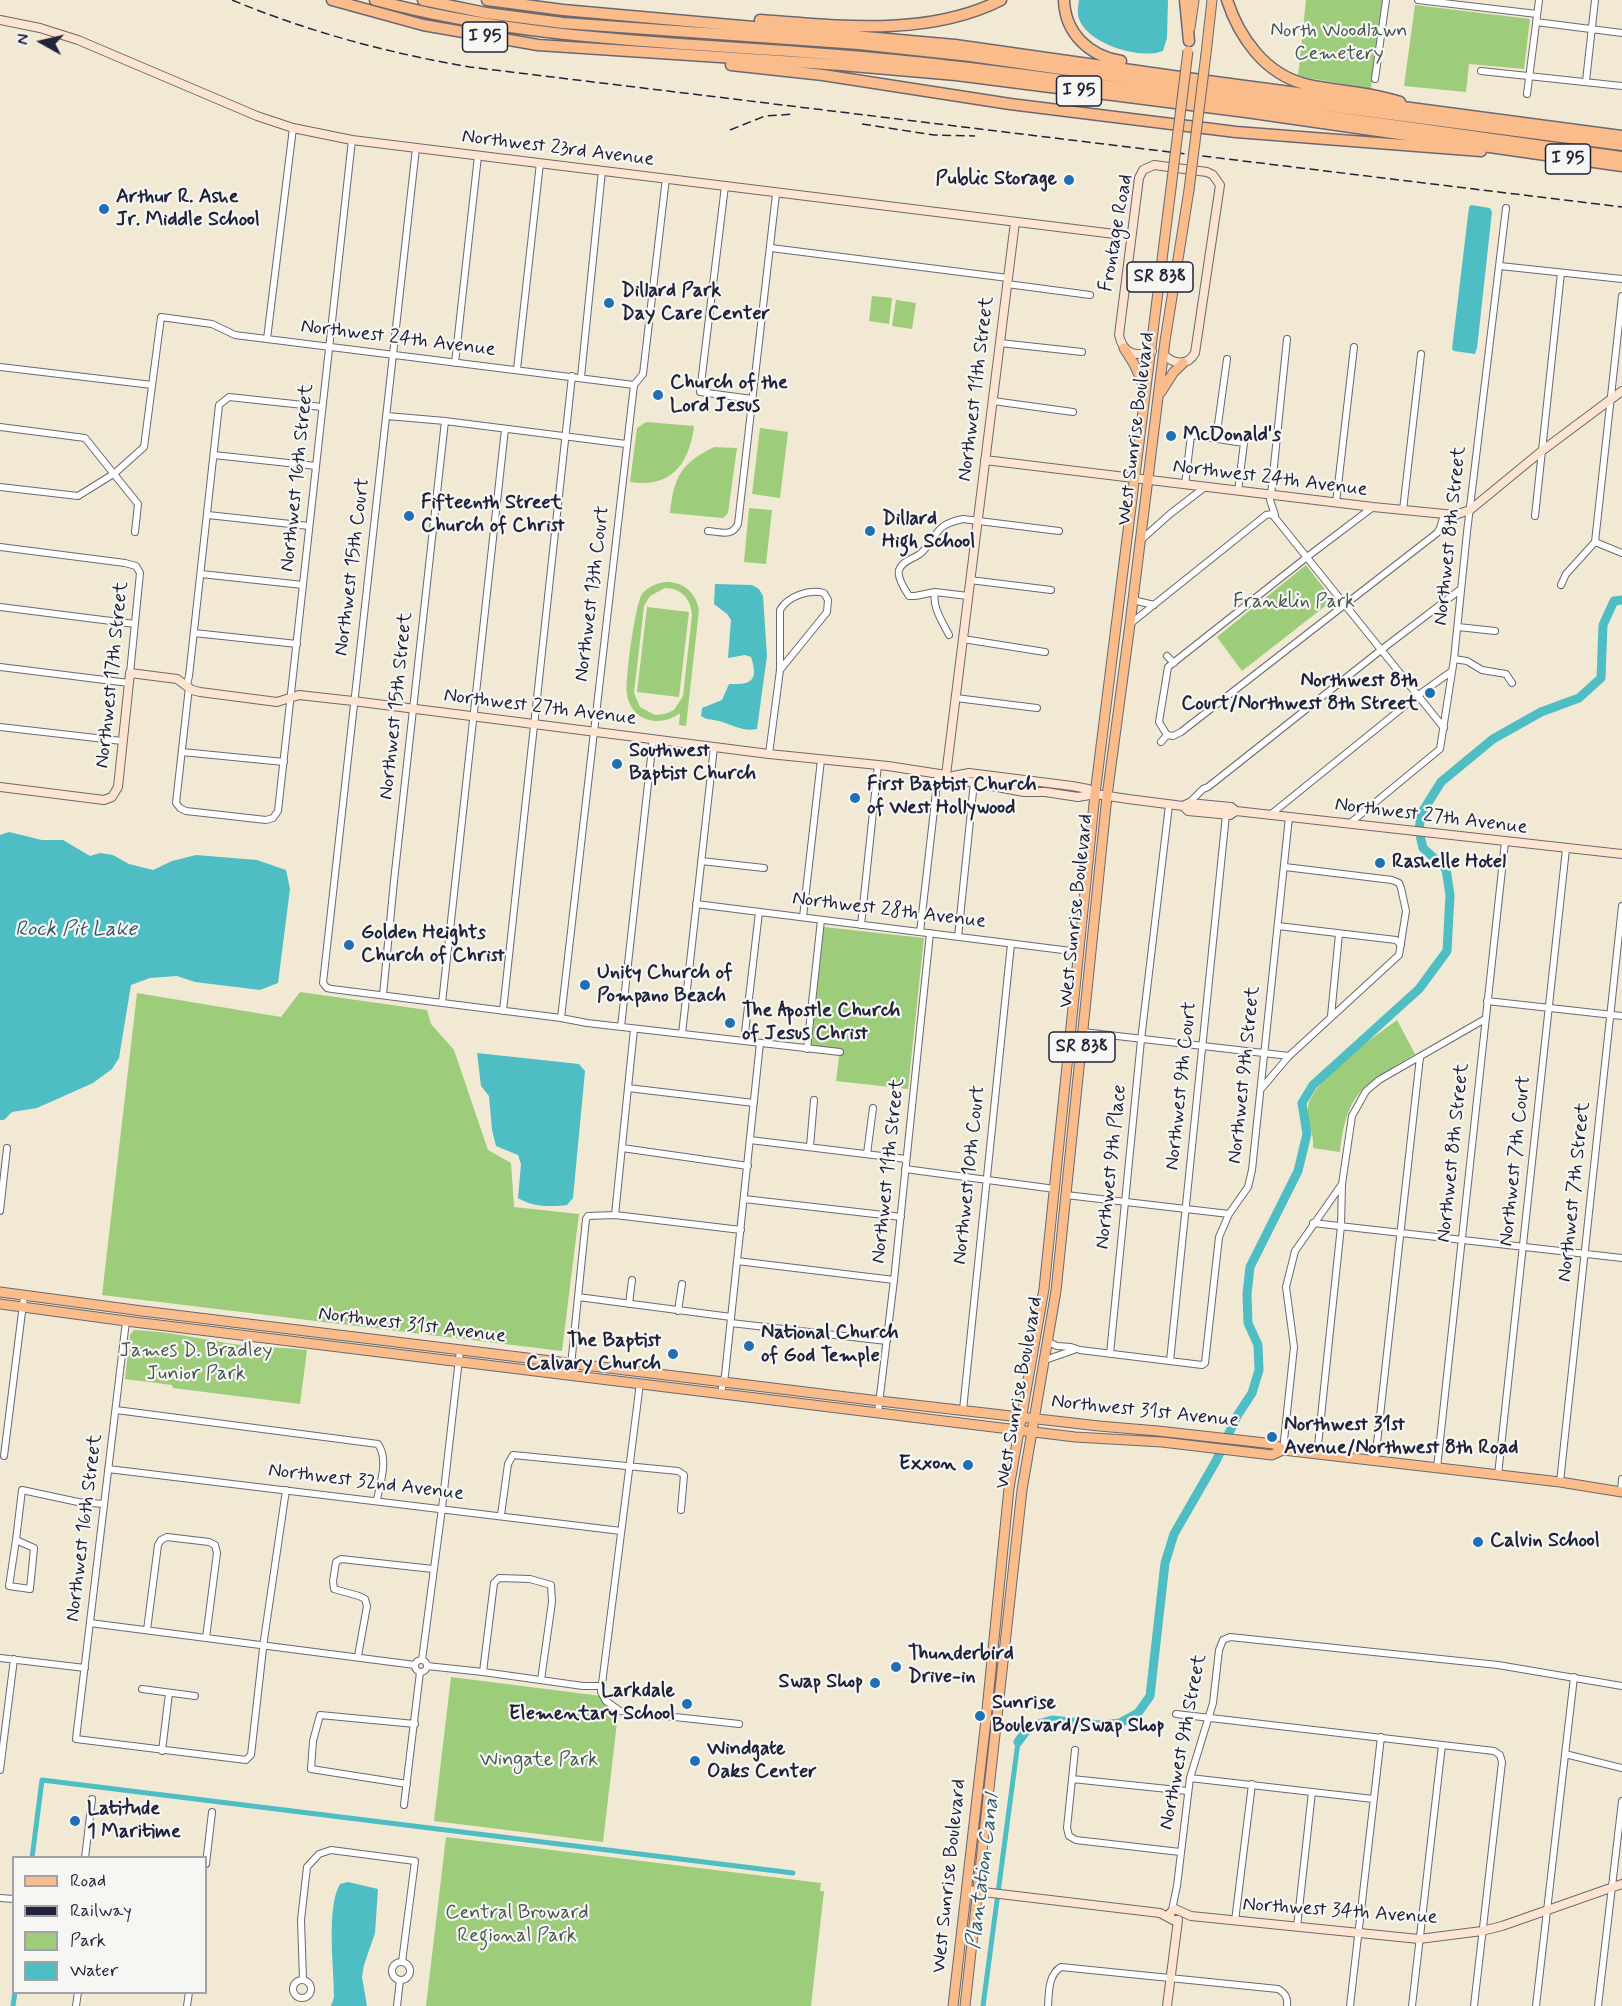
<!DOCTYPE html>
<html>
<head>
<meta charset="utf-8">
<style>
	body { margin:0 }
	#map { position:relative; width:1622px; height:2006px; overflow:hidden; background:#f2e9d5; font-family:Mynerve,sans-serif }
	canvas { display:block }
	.legend { position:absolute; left:12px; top:1856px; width:195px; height:138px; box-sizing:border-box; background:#f6f6f2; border:2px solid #a1a1a9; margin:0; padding:8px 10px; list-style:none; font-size:18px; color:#22223b }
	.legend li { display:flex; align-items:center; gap:12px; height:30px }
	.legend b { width:30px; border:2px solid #a1a1a9 }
	.north { position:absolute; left:12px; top:12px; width:60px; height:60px; -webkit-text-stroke:4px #f6f6f2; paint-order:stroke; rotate:278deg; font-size:16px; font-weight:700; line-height:24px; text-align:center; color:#22223b }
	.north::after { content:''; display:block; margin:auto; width:21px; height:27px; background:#22223b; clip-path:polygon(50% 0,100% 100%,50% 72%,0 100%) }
</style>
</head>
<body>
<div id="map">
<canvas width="1622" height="2006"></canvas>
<ul class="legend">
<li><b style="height:8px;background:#f9bc8a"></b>Road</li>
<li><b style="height:8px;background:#22223b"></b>Railway</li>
<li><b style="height:16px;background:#9dcc7a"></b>Park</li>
<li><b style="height:16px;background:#4ebdc4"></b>Water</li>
</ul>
<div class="north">N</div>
</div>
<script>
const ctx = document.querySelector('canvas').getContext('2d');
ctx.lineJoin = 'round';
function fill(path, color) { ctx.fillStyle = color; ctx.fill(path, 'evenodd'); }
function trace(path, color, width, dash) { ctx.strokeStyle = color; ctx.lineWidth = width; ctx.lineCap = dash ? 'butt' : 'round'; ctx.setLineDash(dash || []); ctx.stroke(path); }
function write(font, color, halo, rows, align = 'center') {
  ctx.font = font + ' Mynerve,sans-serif'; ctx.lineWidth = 4.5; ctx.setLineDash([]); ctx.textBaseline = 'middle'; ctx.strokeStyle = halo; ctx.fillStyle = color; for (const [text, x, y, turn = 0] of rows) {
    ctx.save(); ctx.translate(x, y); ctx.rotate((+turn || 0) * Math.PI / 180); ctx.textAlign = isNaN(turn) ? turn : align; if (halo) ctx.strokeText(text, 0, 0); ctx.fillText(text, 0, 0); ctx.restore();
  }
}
fill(new Path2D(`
	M 1306,0 L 1382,0 L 1371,89 L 1298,76 Z
	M 1415,5 L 1530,19 L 1524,69 L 1469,64 L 1466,92 L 1404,86 Z
	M 872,296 L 892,298 L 889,324 L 869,321 Z
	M 896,300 L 916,303 L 912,329 L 892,326 Z
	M 646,422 L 694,426 C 689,465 671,488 630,482 L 637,428 Z
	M 760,428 L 788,432 L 780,498 L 752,494 Z
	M 714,447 L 737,448 L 728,513 L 723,518 L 670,513 C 674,477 681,463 714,447 Z
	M 749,508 L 772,510 L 766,564 L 744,562 Z
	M 1306,565 L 1333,600 L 1242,671 L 1217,637 Z
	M 666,582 C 683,582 696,592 699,610 L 686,726 L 679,725 L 680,713 C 661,728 631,722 627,694 C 625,680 635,605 642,594 C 648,587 656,583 666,582 ZM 665,588 C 681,588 691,599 692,615 L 683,696 L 674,710 L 665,714 L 655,715 L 640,707 L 634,693 L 644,606 L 650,596 Z
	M 647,607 L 689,612 L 679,697 L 637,692 Z
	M 824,927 L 924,938 L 908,1089 L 836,1081 L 840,1049 L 811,1046 Z
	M 300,992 L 427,1010 L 431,1024 L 454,1050 L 488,1150 L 511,1163 L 514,1207 L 579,1214 L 562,1351 L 102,1295 L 137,993 L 281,1017 Z
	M 1397,1020 L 1415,1054 C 1365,1085 1347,1089 1340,1152 L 1313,1148 C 1315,1134 1306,1122 1308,1107 C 1313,1079 1374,1037 1397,1020 Z
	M 134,1330 C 165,1331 196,1338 227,1343 C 254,1348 280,1347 307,1350 L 300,1404 L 173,1388 L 172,1385 L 125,1379 L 130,1335 Z
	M 451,1677 L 609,1697 L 609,1712 L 618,1714 L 603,1842 L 434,1821 Z
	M 446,1837 L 821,1883 L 820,1891 L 824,1891 L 811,2006 L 426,2006 Z`), '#9dcc7a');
fill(new Path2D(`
	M 1079,0 L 1168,0 L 1167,38 L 1163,51 C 1140,60 1088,44 1079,19 C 1077,13 1078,7 1079,0 Z
	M 1471,205 L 1490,208 L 1492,212 L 1477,348 L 1475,354 L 1454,351 L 1452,349 L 1469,207 Z
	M 715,584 L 752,585 L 759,589 L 763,596 L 767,656 L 757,729 C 743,732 733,725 719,721 C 712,719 708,721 701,716 L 702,708 L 722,700 L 729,684 C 751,685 759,681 751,657 L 745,655 L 728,658 L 731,620 L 727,614 L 714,604 Z
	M 9,832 L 42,840 L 63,840 L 90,856 L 100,853 L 113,855 L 129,864 L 153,870 L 172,861 L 196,855 L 257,860 L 286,870 L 290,889 L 278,983 L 260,990 L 195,982 L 177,976 L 150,978 L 131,985 L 119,1058 L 112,1069 L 93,1083 L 37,1108 L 12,1112 L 4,1120 L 0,1120 L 0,835 Z
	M 477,1053 L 579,1064 L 585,1071 L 573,1198 L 567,1205 C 552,1207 531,1207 518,1198 L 521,1164 L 518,1155 L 496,1146 L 492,1130 L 489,1096 L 481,1086 Z
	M 348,1882 L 378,1889 L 375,1933 L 364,1965 L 362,1977 L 367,2006 L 331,2006 L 334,1997 C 334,1967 326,1908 340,1884 Z`), '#4ebdc4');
trace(new Path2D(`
	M 32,1858 L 42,1780 L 793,1873
	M 13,2006 L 15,1992
	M 983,2006 L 1018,1742`), '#4ebdc4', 5);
trace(new Path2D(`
	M 1018,1742 L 1029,1727 L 1052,1720 L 1099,1725 L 1120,1723 L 1138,1713 L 1150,1696 L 1165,1563 L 1174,1534 L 1216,1461 L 1237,1416 L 1252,1393 L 1259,1370 L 1258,1345 L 1248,1323 L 1247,1294 L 1250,1267 L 1298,1171 L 1307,1134 L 1302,1103 L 1313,1085 L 1419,989 L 1447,951 L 1450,895 L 1446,869 L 1423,848 L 1419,831 L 1421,814 L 1441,782 L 1493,739 L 1541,712 L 1579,698 L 1601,678 L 1603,625 L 1614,601 L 1622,600`), '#4ebdc4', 9);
const street = new Path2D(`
	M 1418,0 L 1537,14
	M 1536,22 L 1622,33
	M 1481,71 L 1622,86
	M 1375,79 L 1386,0
	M 1586,81 L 1595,0
	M 1527,94 L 1539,0
	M 416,148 L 323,983 L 327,988 L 332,989 L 561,1018 L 587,1023 L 840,1052
	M 725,186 L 700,392 L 752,399
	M 771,248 L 1008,278
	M 1500,266 L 1622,279
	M 1007,284 L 1090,295
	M 267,339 L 293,128
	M 1000,343 L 1082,352
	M 455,363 L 478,156
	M 0,367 L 152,385
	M 517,369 L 540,163
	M 581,377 L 602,171
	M 993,401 L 1073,412
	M 387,416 L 445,421 L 626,444
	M 0,427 L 85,438 L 138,504 L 135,532
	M 1216,439 L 1227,359
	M 214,455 L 316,466
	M 1185,485 L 1191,435 L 1244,443 L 1238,491
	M 0,487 L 78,496 L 115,473 L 144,447 L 161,317 L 212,324 L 235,335 L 634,385
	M 1271,495 L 1287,339
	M 1270,500 L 1275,515
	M 1336,503 L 1354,347
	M 1403,510 L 1421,354
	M 208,515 L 309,526
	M 1535,516 L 1561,273
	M 708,531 C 721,532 732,537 738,524 L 776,194
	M 1141,540 L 1170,514 L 1205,487
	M 1595,542 L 1622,553
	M 0,547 L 125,563 L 136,566 L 140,573 L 130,673
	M 201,574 L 303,585
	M 970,580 L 1051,590
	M 1561,585 L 1566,574 L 1595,542 L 1622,296
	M 935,592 C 932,607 942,621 949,635
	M 968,596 L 935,592 L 915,596 L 909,596 C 905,590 897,577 899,570 C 903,560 914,559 921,553 C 939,536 933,525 963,519 L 1059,531
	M 1134,597 L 1137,601 L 1154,605
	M 0,607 L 135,624
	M 1130,624 L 1266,515 L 1272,514 L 1444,728
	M 1458,627 L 1495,631
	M 194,633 L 297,644
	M 963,639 L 1045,652
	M 1167,656 L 1174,663
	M 1454,659 L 1467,661 L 1482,670 L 1506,674 L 1512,683
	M 0,667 L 129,683
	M 187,685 L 189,676 L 219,405 L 229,397 L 322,407
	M 189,687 L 176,803 L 180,808 L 186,811 L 266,820 L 273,818 L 278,811 L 352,140
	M 956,698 L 1037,708
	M 0,727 L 122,741
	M 1167,735 L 1173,736 L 1181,732 L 1437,533 L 1440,528 L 1444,515
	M 1167,735 L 1159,722 L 1168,667 L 1307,557 L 1373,507
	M 1161,742 L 1167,735
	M 182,752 L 284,762
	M 769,754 L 780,670 L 780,610 C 788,596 809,589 824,593 L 828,600 L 827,612 L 780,670
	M 1189,803 L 1203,789 L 1208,787 L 1381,650 L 1461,589
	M 1270,815 L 1417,696 L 1452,671
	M 1349,824 L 1440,749 L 1454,659 L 1467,532 L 1506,208
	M 701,861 L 764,868
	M 696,904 L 1079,952
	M 803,917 L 821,760
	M 861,925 L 878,765
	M 1278,926 L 1396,940 L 1401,945
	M 920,932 L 938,775
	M 958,937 L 974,782
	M 383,995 L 394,881 L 445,421
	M 1487,1001 L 1622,1016
	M 442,1003 L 505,429
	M 503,1011 L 572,376
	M 1331,1016 L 1339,934
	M 561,1018 L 634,385 L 643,374 L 666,178
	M 621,1027 L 653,739
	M 1083,1032 L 1289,1056
	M 682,1034 L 714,747
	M 744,1041 L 759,912
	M 807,1049 L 821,920
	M 628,1088 L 754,1103
	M 1261,1089 L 1289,1056 L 1399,955 L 1406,911 L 1401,888 L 1399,883 L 1392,880 L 1285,867
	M 750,1140 L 906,1159
	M 810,1146 L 814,1100
	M 622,1148 L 748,1166
	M 867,1154 L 873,1108
	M 905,1169 L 1055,1189
	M 1066,1195 L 1229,1214
	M 744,1199 L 901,1217
	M 0,1211 L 7,1148
	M 615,1215 L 634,1029
	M 1313,1223 L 1622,1258
	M 737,1261 L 894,1280
	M 578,1297 L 731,1317
	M 629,1304 L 632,1280
	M 678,1311 L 682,1284
	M 126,1321 L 76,1739 L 246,1760 L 251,1755 L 264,1640 L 286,1490
	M 731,1323 L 887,1341
	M 1048,1342 L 1057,1346 L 1071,1347 L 1080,1350 L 1202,1365 L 1205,1363 L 1219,1237 L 1229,1214 L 1248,1187 L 1252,1170 L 1289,817
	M 1110,1354 L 1141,1040 L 1169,805
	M 1045,1360 L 1074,1350
	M 1170,1361 L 1226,815
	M 570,1375 L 586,1219 L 588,1216 L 615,1215 L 741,1230
	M 640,1383 L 601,1692 L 606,1701 L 620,1711 L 739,1724
	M 721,1392 L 725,1375 L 760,1043
	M 116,1410 L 378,1444 C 389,1460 380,1483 377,1500
	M 963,1410 L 1011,944
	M 878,1412 L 894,1280 L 930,933
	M 1283,1450 L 1294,1347 L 1286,1287 L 1295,1251 L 1342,1184 L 1352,1116 L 1366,1091 L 1379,1080 L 1485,1019
	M 1317,1455 L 1341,1226 L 1342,1184
	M 4,1456 L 24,1296
	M 1375,1461 L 1420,1057
	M 1437,1468 L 1505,842
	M 108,1469 L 621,1531
	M 1498,1475 L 1566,849
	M 1560,1482 L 1622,906
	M 1621,1491 L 1622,1479
	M 501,1515 L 508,1464 L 513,1455 L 678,1471 L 684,1475 L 681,1510
	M 16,1540 L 22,1490 L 78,1502 L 104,1504
	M 16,1540 L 34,1548 L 30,1589 L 9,1586 Z
	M 90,1623 L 415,1665
	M 147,1630 L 158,1545 L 161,1540 L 167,1537 L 209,1542 L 215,1545 L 217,1553 L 206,1638
	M 358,1656 L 367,1606 L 365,1599 L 359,1596 L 334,1589 L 333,1581 L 336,1562 L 341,1559 L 433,1569
	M 0,1658 L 85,1668
	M415 1666a6 6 0 1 1 12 0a6 6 0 1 1-12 0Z
	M 422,1660 L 442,1508 L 460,1350
	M 427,1666 L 483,1672 L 583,1686 L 603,1686
	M 483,1672 L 494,1583 L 499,1578 L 530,1579 L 551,1585 L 552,1602 L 541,1680
	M 142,1689 L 195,1696
	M 1176,1714 L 1494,1751 L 1500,1755 L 1502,1762 L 1474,2006
	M 1075,1750 L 1067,1828 L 1069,1836 L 1076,1840 L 1180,1852
	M 162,1751 L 169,1693
	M 1565,1754 L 1622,1768
	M 0,1770 L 14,1659
	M 1190,1778 L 1373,1799
	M 1072,1779 L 1187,1791
	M 407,1784 L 311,1769 L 313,1741 L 320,1715 L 415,1724
	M 404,1805 L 420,1672
	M 85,1858 L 92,1799
	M 206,1864 L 212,1812
	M 0,1898 L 14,1899
	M 1172,1910 L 1177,1886 L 1190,1778 L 1213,1703 L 1219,1650 L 1223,1640 L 1230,1637 L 1498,1665 L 1622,1686
	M 1235,1921 L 1252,1784
	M 1297,1927 L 1312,1792
	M392 1971a9 9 0 1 1 18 0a9 9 0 1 1-18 0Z
	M 303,1979 L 301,1920 L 307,1867 L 319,1854 L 331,1850 L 415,1861 L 402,1962
	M293 1989a9 9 0 1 1 18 0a9 9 0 1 1-18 0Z
	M 76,2006 L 78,1992
	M 187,2006 L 189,1992
	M 397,2006 L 400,1980
	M 1048,2006 C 1049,1992 1048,1975 1061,1967 L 1278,1989 C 1285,1993 1288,1997 1287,2006
	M 1350,2006 L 1381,1737
	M 1412,2006 L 1442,1745
	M 1536,2006 L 1574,1677
	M 1598,2006 L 1622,1801`);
const secondary = new Path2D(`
	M 0,20 L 40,28 L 78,40 L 257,116 L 293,128 L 352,140 L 1131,236
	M 1152,351 C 1135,358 1123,353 1119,335 L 1139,178 L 1143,170 L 1154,165 L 1207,172 L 1213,175 L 1220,185 L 1195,353 C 1187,367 1173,364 1163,354
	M 985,460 L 1373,507 L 1455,515 L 1470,510 L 1543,450 L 1622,391
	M 946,775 L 1015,222
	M 953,776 L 969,773 L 1072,786 L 1088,789 L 1095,794 L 1128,799 L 1183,806 L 1189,803 L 1231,807 L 1236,811 L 1622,854
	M 0,787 L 104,800 L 112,797 L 118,787 L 130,673 L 177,679 L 192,690 L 200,692 L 277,702 L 299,695 L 353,701 L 769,754 L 888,766 L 946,775 L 955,779 L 1024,792 L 1045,792 L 1078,797 L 1095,794
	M 1183,806 L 1188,811 L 1230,815 L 1236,811
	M 966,1890 L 1160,1913 L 1173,1920 L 1178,1920
	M 1170,1918 L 1170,1913 L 1175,1909 L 1191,1916 L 1419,1939 L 1482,1931 L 1502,1926 L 1622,1884
	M 1167,2006 L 1178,1920`);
const primary = new Path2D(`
	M 1190,28 L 1194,0
	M 1206,54 L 1212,0
	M 1124,348 L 1134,364 L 1145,388
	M 1161,392 L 1173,373 L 1183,363
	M 0,1292 L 142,1311 L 871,1400 L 1099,1426 L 1158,1431 L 1274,1444 L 1283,1450 L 1560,1482 L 1622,1492
	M 0,1304 L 126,1321 L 1075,1437 L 1162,1442 L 1272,1455 L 1283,1450
	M 953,2006 L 986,1720 L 1009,1488 L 1044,1289 L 1095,794 L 1171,188
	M 965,2006 L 1022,1490 L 1056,1291 L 1107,796 L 1130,624 L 1165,341 L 1189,190`);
const highway = new Path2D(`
	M 332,0 L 423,25 L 538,45 L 841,65 L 956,75 L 1246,112 L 1622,166
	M 375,0 C 545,46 721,42 895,60 C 969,67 1042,77 1115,87 C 1284,109 1453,134 1622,157
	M 423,0 L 486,13 L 563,23 L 859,44 L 970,56 L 1215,91 L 1622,145
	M 487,0 L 563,10 L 955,45 L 1215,82 L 1622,136
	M 1064,0 C 1065,33 1089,56 1121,61
	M 1185,0 L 1189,41
	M 1227,0 C 1239,37 1265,74 1305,84 C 1338,92 1367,91 1400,102
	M 760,20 C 839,26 928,37 1001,0
	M 731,65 L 823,75 L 1010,104 L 1236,132 L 1481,151`);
trace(street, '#6b6871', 8);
trace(secondary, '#6b6871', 10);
trace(primary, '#6b6871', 11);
trace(highway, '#6b6871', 13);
trace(street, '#fff', 6);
trace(secondary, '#fde4d0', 8);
trace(primary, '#f9bc8a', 9);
trace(highway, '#f9bc8a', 10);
trace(new Path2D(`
	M 232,0 C 309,32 388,53 470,67 L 1622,207
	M 862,124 L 934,135 L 975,136
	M 730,130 L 765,116 L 794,114`), '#22223b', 1.5, [9, 4.5]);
const primaryBridge = new Path2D(`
	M 1171,188 L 1188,51
	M 1189,190 L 1206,54`);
trace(primaryBridge, '#6b6871', 11, []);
trace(primaryBridge, '#f9bc8a', 9);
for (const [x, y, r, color] of [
	[1069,180,6,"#1f6fb2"],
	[104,209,6,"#1f6fb2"],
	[609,303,6,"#1f6fb2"],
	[658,395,6,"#1f6fb2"],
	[1171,436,6,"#1f6fb2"],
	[409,516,6,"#1f6fb2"],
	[870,531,6,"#1f6fb2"],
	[1430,693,6,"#1f6fb2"],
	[617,764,6,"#1f6fb2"],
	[855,798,6,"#1f6fb2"],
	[1380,863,6,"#1f6fb2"],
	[349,945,6,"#1f6fb2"],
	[585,985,6,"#1f6fb2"],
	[730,1023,6,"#1f6fb2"],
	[749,1346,6,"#1f6fb2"],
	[673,1354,6,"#1f6fb2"],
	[1272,1437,6,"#1f6fb2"],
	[968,1465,6,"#1f6fb2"],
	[1478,1542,6,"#1f6fb2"],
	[896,1667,6,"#1f6fb2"],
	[875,1683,6,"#1f6fb2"],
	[687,1704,6,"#1f6fb2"],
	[980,1716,6,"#1f6fb2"],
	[695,1761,6,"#1f6fb2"],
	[75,1821,6,"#1f6fb2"]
]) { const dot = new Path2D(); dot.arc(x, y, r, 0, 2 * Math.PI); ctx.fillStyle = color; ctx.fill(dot); trace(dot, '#f6f6f2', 2); }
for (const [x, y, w] of [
	[485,37,45],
	[1079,91,45],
	[1568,159,45],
	[1160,277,66],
	[1082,1047,66]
]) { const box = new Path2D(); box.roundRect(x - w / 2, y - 15, w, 30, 4.5); ctx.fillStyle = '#f6f6f2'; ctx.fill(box); trace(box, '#22223b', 1.5); }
write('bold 18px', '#22223b', null, [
	["I 95",485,37],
	["I 95",1079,91],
	["I 95",1568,159],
	["SR 838",1160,277],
	["SR 838",1082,1047]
]);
write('20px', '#47554e', '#f6f6f2', [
	["North Woodlawn",1339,32],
	["Cemetery",1339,55],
	["Franklin Park",1294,603],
	["James D. Bradley",196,1352],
	["Junior Park",196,1375],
	["Wingate Park",539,1761],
	["Central Broward",517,1914],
	["Regional Park",517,1937]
]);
write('20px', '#22223b', '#f6f6f2', [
	["Northwest 23rd Avenue",558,149,7],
	["Frontage Road",1117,233,-80],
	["Northwest 24th Avenue",398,339,7],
	["Northwest 11th Street",977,389,-83],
	["West Sunrise Boulevard",1137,429,-83],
	["Northwest 16th Street",298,478,-84],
	["Northwest 24th Avenue",1270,479,7],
	["Northwest 8th Street",1451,536,-84],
	["Northwest 15th Court",353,567,-83],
	["Northwest 13th Court",593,594,-83],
	["Northwest 17th Street",113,675,-84],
	["Northwest 15th Street",397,706,-84],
	["Northwest 27th Avenue",540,708,7],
	["Northwest 27th Avenue",1431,817,7],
	["Northwest 28th Avenue",889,911,7],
	["West Sunrise Boulevard",1077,911,-84],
	["Northwest 9th Street",1245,1075,-84],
	["Northwest 9th Court",1182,1086,-84],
	["Northwest 8th Street",1454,1153,-84],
	["Northwest 7th Court",1516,1161,-84],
	["Northwest 9th Place",1112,1167,-84],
	["Northwest 11th Street",889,1171,-84],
	["Northwest 10th Court",970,1175,-84],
	["Northwest 7th Street",1575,1192,-84],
	["Northwest 31st Avenue",412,1326,7],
	["West Sunrise Boulevard",1020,1393,-80],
	["Northwest 31st Avenue",1145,1412,6],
	["Northwest 32nd Avenue",366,1483,7],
	["Northwest 16th Street",85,1528,-83],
	["Northwest 9th Street",1184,1742,-79],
	["West Sunrise Boulevard",950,1876,-84],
	["Northwest 34th Avenue",1340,1912,4]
]);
write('bold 20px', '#22223b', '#f6f6f2', [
	["Public Storage",1057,180,"right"],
	["Arthur R. Ashe",116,198],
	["Jr. Middle School",116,221],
	["Dillard Park",621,292],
	["Day Care Center",621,315],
	["Church of the",670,384],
	["Lord Jesus",670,407],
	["McDonald's",1183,436],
	["Fifteenth Street",421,504],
	["Church of Christ",421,527],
	["Dillard",882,520],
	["High School",882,543],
	["Northwest 8th",1418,682,"right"],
	["Court/Northwest 8th Street",1418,705,"right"],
	["Southwest",629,752],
	["Baptist Church",629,775],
	["First Baptist Church",867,786],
	["of West Hollywood",867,809],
	["Rashelle Hotel",1392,863],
	["Golden Heights",361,934],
	["Church of Christ",361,957],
	["Unity Church of",597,974],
	["Pompano Beach",597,997],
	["The Apostle Church",742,1012],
	["of Jesus Christ",742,1035],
	["National Church",761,1334],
	["of God Temple",761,1357],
	["The Baptist",661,1342,"right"],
	["Calvary Church",661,1365,"right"],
	["Northwest 31st",1284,1426],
	["Avenue/Northwest 8th Road",1284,1449],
	["Exxon",956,1465,"right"],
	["Calvin School",1490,1542],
	["Thunderbird",908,1655],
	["Drive-in",908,1678],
	["Swap Shop",863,1683,"right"],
	["Larkdale",675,1692,"right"],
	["Elementary School",675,1715,"right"],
	["Sunrise",992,1704],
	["Boulevard/Swap Shop",992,1727],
	["Windgate",707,1750],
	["Oaks Center",707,1773],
	["Latitude",87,1810],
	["1 Maritime",87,1833]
], 'left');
write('italic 21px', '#31586b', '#f6f6f2', [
	["Rock Pit Lake",76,931],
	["Plantation Canal",984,1872,-83]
]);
</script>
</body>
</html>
